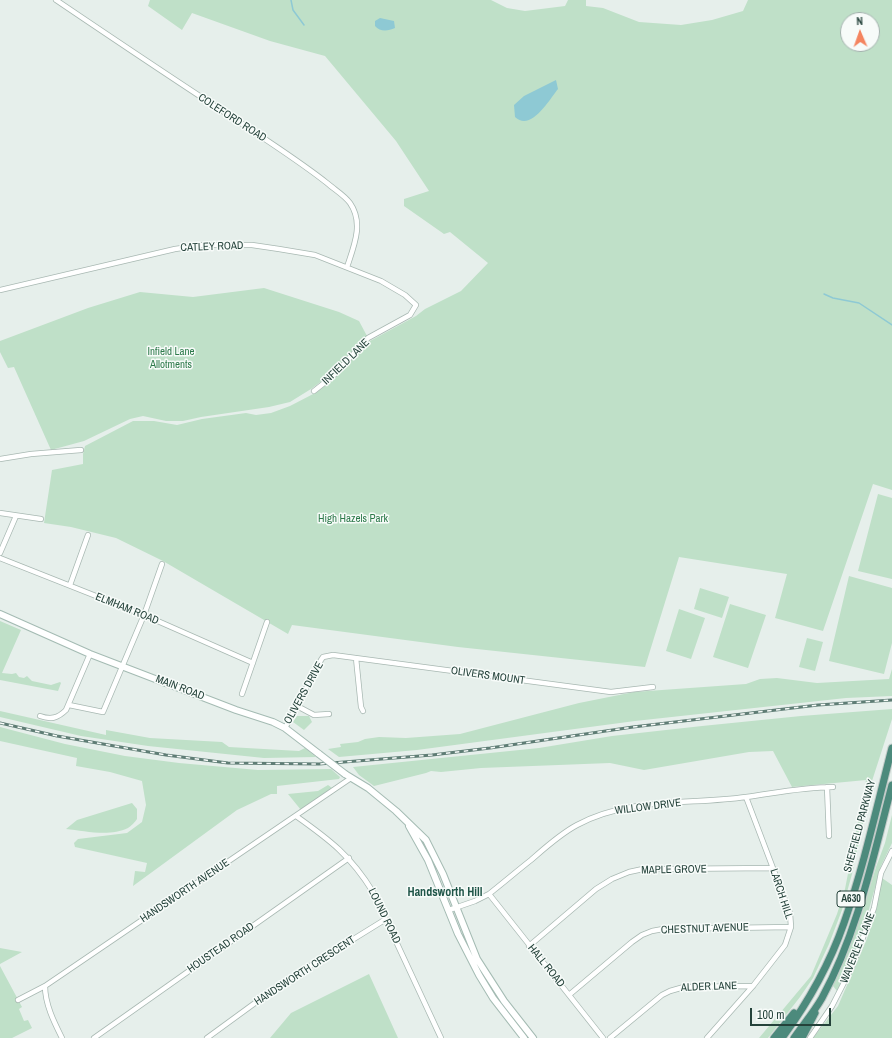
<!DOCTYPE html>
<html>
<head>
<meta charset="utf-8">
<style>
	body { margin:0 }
	#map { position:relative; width:892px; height:1038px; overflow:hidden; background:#e6efeb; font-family:"Archivo Narrow",sans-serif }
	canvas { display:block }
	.north { position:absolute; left:840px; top:12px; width:40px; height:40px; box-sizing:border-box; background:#f7fbf9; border:1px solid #a3b1ad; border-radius:50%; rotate:358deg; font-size:11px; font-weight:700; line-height:16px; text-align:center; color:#24423a }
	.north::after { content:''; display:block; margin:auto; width:14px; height:18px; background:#f4845f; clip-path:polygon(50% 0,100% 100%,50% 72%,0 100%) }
	.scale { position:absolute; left:750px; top:1008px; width:81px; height:18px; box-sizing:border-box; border:2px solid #24423a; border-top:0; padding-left:5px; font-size:12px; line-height:14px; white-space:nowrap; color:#24423a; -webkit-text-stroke:3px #f7fbf9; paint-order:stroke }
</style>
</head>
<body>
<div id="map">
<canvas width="892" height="1038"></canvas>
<div class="north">N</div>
<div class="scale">100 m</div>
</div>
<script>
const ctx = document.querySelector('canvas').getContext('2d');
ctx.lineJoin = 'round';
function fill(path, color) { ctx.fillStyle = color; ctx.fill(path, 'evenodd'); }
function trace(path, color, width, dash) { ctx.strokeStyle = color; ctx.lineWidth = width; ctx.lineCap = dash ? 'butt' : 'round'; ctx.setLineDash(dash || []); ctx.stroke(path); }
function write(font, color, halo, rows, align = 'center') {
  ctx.font = font + ' "Archivo Narrow",sans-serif'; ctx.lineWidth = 3; ctx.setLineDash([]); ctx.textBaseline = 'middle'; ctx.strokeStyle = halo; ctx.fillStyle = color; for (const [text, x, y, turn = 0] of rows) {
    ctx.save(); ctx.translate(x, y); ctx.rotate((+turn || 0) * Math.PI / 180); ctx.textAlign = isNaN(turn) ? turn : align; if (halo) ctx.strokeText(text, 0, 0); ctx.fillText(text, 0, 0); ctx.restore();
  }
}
fill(new Path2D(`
	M 150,0 L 491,0 L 507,8 L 525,11 L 565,6 L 568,0 L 586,0 L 586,6 L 603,8 L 639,22 L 681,25 L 712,20 L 743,11 L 748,0 L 892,0 L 892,490 L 873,484 L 823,631 L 775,618 L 787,574 L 679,557 L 645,667 L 458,647 L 292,625 L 288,634 L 163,561 L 116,538 L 71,527 L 44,523 L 52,470 L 83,464 L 83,454 L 85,446 L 133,421 L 154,421 L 177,425 L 202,419 L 246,413 L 256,415 L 271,413 L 290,406 L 317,392 L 333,379 L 356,353 L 370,341 L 416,316 L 425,309 L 461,291 L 488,263 L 450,232 L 444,234 L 404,206 L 404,199 L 429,191 L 396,141 L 325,56 L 270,41 L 192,13 L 182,30 L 148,6 ZM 848,20 L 872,20 L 872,44 L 848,44 Z
	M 264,288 L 339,312 L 359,321 L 367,336 L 331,374 L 311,389 L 290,402 L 269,407 L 201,417 L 183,421 L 166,421 L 143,416 L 130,419 L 84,441 L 51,450 L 14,367 L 8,368 L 0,352 L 0,341 L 88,308 L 140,292 L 193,297 Z
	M 878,494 L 892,498 L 892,579 L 858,571 Z
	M 849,576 L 892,588 L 892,643 L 884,674 L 829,661 Z
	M 700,588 L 729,597 L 722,618 L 694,609 Z
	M 730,604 L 766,615 L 748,668 L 713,657 Z
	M 679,609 L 705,618 L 691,659 L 666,651 Z
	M 0,621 L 21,630 L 2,673 L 12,674 L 16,673 L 19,677 L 24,678 L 27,676 L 32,681 L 51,685 L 60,682 L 61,683 L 58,691 L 0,680 Z
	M 807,638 L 823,642 L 815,671 L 799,667 Z
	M 892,669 L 892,696 L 846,698 L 635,721 L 417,750 L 339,757 L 328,749 L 341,747 L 340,744 L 358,742 L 365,739 L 379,737 L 406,738 L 460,734 L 579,703 L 634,692 L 746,684 L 760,679 L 777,678 L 817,683 L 889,679 Z
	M 892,709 L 892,719 L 872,781 L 852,874 L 842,910 L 829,944 L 813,978 L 800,997 L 768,1038 L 759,1038 L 811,976 L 837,914 L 845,889 L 866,780 L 792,787 L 773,751 L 749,752 L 644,770 L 610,763 L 481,768 L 441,772 L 431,771 L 426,773 L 374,786 L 359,775 L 353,767 L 539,748 L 612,736 L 702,726 L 801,716 Z
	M 0,711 L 106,735 L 106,730 L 150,738 L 222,742 L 229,747 L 299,751 L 305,748 L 316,757 L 264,758 L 148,746 L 81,736 L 0,717 Z
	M 297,716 L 309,716 L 312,722 L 304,730 L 293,722 Z
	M 0,727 L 65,744 L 125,756 L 179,763 L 258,770 L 331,769 L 340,777 L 339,779 L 277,786 L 277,794 L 271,794 L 237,810 L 133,886 L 135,871 L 145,872 L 147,863 L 75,847 L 74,843 L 78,839 L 127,833 L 142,822 L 146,805 L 142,781 L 110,772 L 76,766 L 77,758 L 0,741 Z
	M 328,785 L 335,790 L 301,810 L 288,794 L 318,791 Z
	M 132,803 L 137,809 L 137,819 C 135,822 131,826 128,828 C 110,837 85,831 66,829 L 77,820 Z
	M 892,815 L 892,843 L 881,866 L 863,931 L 850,964 L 837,991 L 833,986 L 863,910 L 876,867 L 885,843 Z
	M 882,878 L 892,885 L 892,1038 L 813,1038 L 838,1006 L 866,941 L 874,919 Z
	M 0,948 L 22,952 L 0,964 Z
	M 0,966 L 22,1007 L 19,1009 L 24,1021 L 28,1020 L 32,1028 L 12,1038 L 0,1038 Z
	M 369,974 L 398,1038 L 270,1038 L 291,1013 Z`), '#bfe0c8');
fill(new Path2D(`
	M 380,18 L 394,21 L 395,28 C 388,31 380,32 375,26 L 375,21 Z
	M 556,80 L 558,89 C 549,100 531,132 515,117 L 514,105 L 524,96 Z`), '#8ec9d4');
trace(new Path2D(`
	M 291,0 L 293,10 L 304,25
	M 824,294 L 833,298 L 859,303 L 892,325`), '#8ec9d4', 1.5);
const minor = new Path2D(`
	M 56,0 C 121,44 187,88 253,131 C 278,148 303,164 327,183 C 335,190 344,195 350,203 C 364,223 354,246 347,267
	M 0,290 L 175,249 L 203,245 L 252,245 L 279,249 L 315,255 L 381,281 L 405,295 L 416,305 L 410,315 L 368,338 L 333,376 L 314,391
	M 0,459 L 31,454 L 81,450
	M 0,513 L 41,519
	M 0,553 L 16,516
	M 0,558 L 144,615 L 253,663
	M 70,585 L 88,535
	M 356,658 L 361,707 L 363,711
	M 242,694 L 267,622
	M 69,705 L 103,712 L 144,615 L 162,564
	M 297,706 L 314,715 L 329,714
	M 40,716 C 51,720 58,718 66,710 L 90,654
	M 285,728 L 321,660 L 323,657 L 333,655 L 611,692 L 653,687
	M 827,787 L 829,836
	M 296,816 C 330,840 351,856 373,892 L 441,1038
	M 489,894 L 603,1038
	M 449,910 L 475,901 L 489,894 C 503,883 517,871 531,860 C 546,847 560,834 577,825 C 628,797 690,805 746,797 C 775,793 804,787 833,787
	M 529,946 L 596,889 L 612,879 L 629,872 L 643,869 L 663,869 L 773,868
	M 45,986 C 45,1004 54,1022 62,1038
	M 569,995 L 632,942 L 642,935 L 652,931 L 663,929 L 791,927
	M 18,1000 L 45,986 L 351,778
	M 94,1038 L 349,858
	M 207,1038 L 281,984 L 386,919
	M 610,1038 L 662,995 L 670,991 L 684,987 L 753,986
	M 707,1038 L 753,986 L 785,945 L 791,927 L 790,913 L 746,797
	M 810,1038 L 832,1006 L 852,967 L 874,908 L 881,873 L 892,851`);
const secondary = new Path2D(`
	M 0,614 L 90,654 L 236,710 L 273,722 L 285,728 L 319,754
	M 345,774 L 368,788 L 396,811 L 426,840 L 443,874 L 477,959 L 504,1001 L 533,1038
	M 409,826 L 428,860 L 458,934 L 479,975 L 493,998 L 524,1038`);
const trunk = new Path2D(`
	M 774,1038 L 794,1013
	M 782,1038 C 807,1004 830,963 844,923 C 864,866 877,806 892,748
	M 794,1038 C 803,1025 814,1012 822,998 C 858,932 873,857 892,785
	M 802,1038 L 815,1013`);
trace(minor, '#a8b8b2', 6);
trace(secondary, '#a4bbb3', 8);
trace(trunk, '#c2cac8', 9);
trace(minor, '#fff', 4.5);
trace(secondary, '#fff', 6);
trace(trunk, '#4c8a7c', 7);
const rail = new Path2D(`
	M 0,723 L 57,736 L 166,755 L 228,763 L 319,764 L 432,755 L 490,748 L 633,727 L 818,705 L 892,700`);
trace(rail, '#5f7d75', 3);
trace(rail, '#f7fbf9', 1.5, [4.5]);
const secondaryBridge = new Path2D(`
	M 319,754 L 345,774`);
trace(secondaryBridge, '#a4bbb3', 8, []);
trace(secondaryBridge, '#fff', 6);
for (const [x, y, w] of [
	[851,899,28]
]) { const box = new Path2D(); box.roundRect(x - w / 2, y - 8, w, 16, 3); ctx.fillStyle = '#f7fbf9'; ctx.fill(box); trace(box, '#24423a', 1); }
write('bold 10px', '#24423a', null, [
	["A630",851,899]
]);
write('11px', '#24423a', '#f7fbf9', [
	["COLEFORD ROAD",232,118,33],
	["CATLEY ROAD",212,247,-2],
	["INFIELD LANE",346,362,-44],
	["ELMHAM ROAD",127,609,22],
	["OLIVERS MOUNT",488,676,8],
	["MAIN ROAD",180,688,21],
	["OLIVERS DRIVE",304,693,-61],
	["WILLOW DRIVE",648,807,-7],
	["SHEFFIELD PARKWAY",860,826,-75],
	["MAPLE GROVE",674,870,-1],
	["HANDSWORTH AVENUE",185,891,-34],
	["LARCH HILL",781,894,72],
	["LOUND ROAD",384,916,64],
	["CHESTNUT AVENUE",705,929,-2],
	["HOUSTEAD ROAD",221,948,-35],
	["WAVERLEY LANE",858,948,-68],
	["HALL ROAD",546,966,51],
	["HANDSWORTH CRESCENT",305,971,-33],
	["ALDER LANE",709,987,-2]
]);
write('11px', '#2d7a4b', '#f7fbf9', [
	["Infield Lane",171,352],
	["Allotments",171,365],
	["High Hazels Park",353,519]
]);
write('bold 12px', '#1f5548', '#f7fbf9', [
	["Handsworth Hill",445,893]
]);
</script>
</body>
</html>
